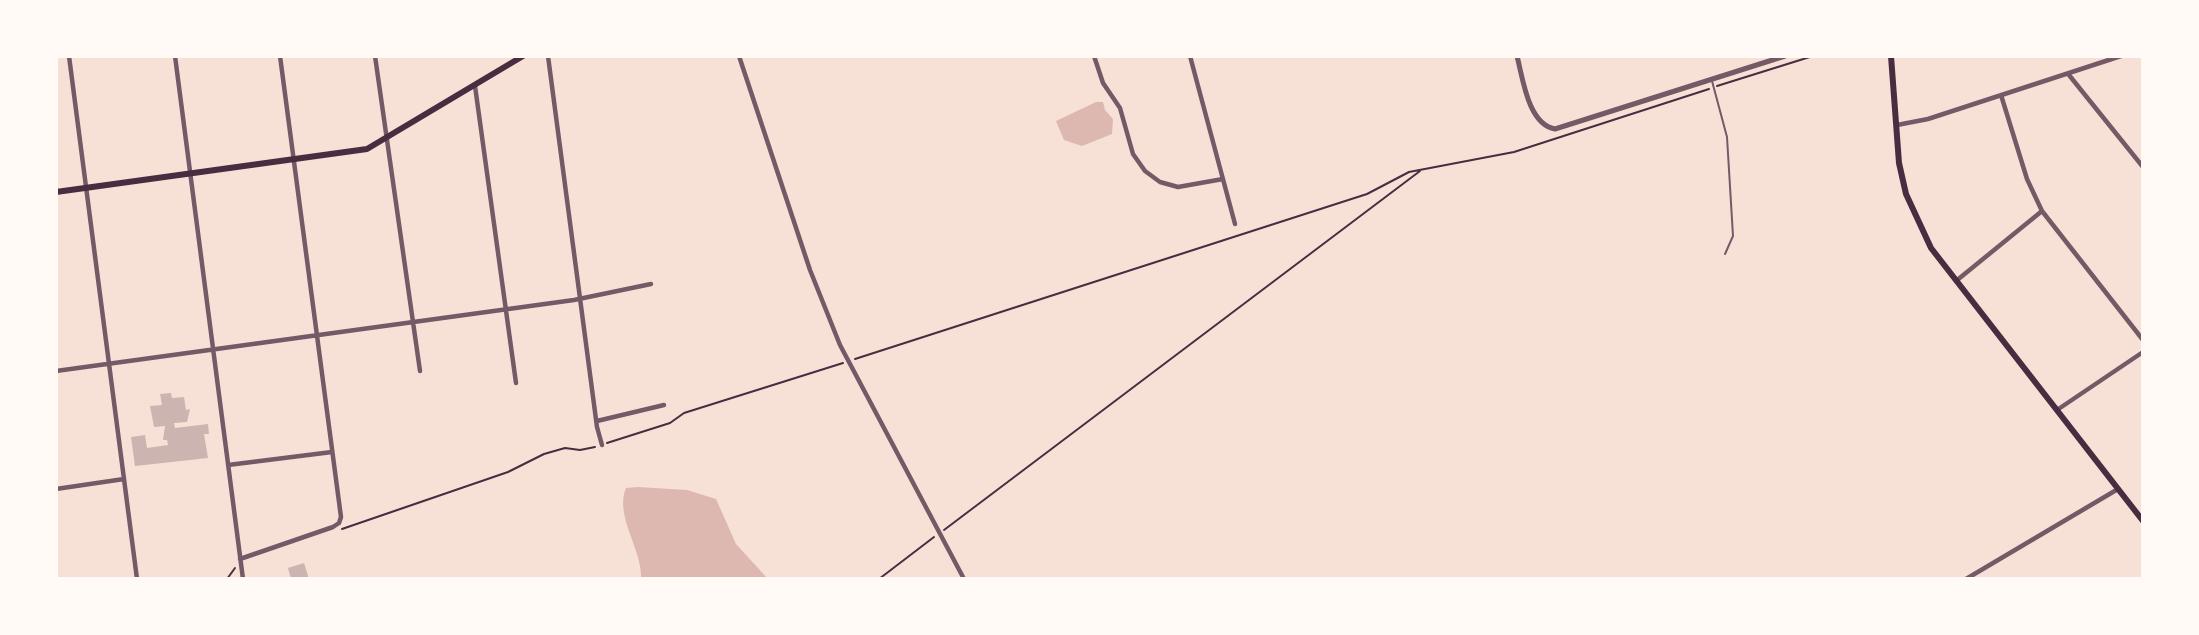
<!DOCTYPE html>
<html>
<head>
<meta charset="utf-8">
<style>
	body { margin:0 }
	#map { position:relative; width:2199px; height:635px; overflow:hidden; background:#f7e1d7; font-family:"Fira Sans",sans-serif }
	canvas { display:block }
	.frame { position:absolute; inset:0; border:58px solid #fffaf5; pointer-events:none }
</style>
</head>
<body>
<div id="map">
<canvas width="2199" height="635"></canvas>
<div class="frame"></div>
</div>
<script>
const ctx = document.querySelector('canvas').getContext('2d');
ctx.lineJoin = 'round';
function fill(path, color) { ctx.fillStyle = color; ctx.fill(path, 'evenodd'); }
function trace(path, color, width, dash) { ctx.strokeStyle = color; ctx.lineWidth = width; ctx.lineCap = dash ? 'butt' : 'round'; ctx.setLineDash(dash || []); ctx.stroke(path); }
fill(new Path2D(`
	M 1096,102 L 1103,102 L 1105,110 L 1113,119 L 1112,134 L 1082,146 L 1064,140 L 1056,121 Z
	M 638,487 L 687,490 L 716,499 L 736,544 L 768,579 L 641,579 C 643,551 614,515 626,488 Z`), '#dcb8b0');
fill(new Path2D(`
	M 171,393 L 172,398 L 184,397 L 186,410 L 190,409 L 187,422 L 174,423 L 175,428 L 208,424 L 209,434 L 204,434 L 208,458 L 135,466 L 131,437 L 145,435 L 147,448 L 168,445 L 167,440 L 163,440 L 165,426 L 154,427 L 150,406 L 162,405 L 160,394 Z
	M 304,563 L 309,579 L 291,579 L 288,568 Z`), '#ccb4b1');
trace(new Path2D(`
	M 1717,86 L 1813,56
	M 855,359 L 1367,194 L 1409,172 L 1514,152 L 1709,89
	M 607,443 L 670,423 L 684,413 L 843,363
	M 342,529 L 508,472 L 544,454 L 565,448 L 580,450 L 595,447
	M 944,530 L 1420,171
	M 227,579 L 235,568
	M 879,579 L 934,537`), '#4a2c40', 2);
trace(new Path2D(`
	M 1712,81 L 1727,137 L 1733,236 L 1725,254`), '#755966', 2);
trace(new Path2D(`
	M 69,56 L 137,579
	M 175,56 L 243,579
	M 375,56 L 420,371
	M 548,56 L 597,427 L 602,445
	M 739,56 L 810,270 L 840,345 L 964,579
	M 1094,56 L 1103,83 L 1120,108 L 1133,154 L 1145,171 L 1160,182 L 1178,187 L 1223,179
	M 1190,56 L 1235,224
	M 2069,75 L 2143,167
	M 475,86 L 516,383
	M 2001,95 L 2027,179 L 2042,211 L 2143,340
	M 1897,125 L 1928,119 L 2121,56
	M 1956,281 L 2042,211
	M 56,371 L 574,300 L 651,284
	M 2057,410 L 2143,352
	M 597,421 L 664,405
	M 228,465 L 332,452
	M 56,489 L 124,479
	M 240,559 L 333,527 L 339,523 L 341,517 L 280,56
	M 1966,579 L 2118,489`), '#755966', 4.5);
trace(new Path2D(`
	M 1517,56 C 1523,79 1528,124 1555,129 L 1785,56`), '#755966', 5);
trace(new Path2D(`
	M 1891,56 L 1899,163 L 1906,194 L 1931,248 L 2143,521
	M 56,192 L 367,149 L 523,56`), '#4a2c40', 6);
</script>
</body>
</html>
